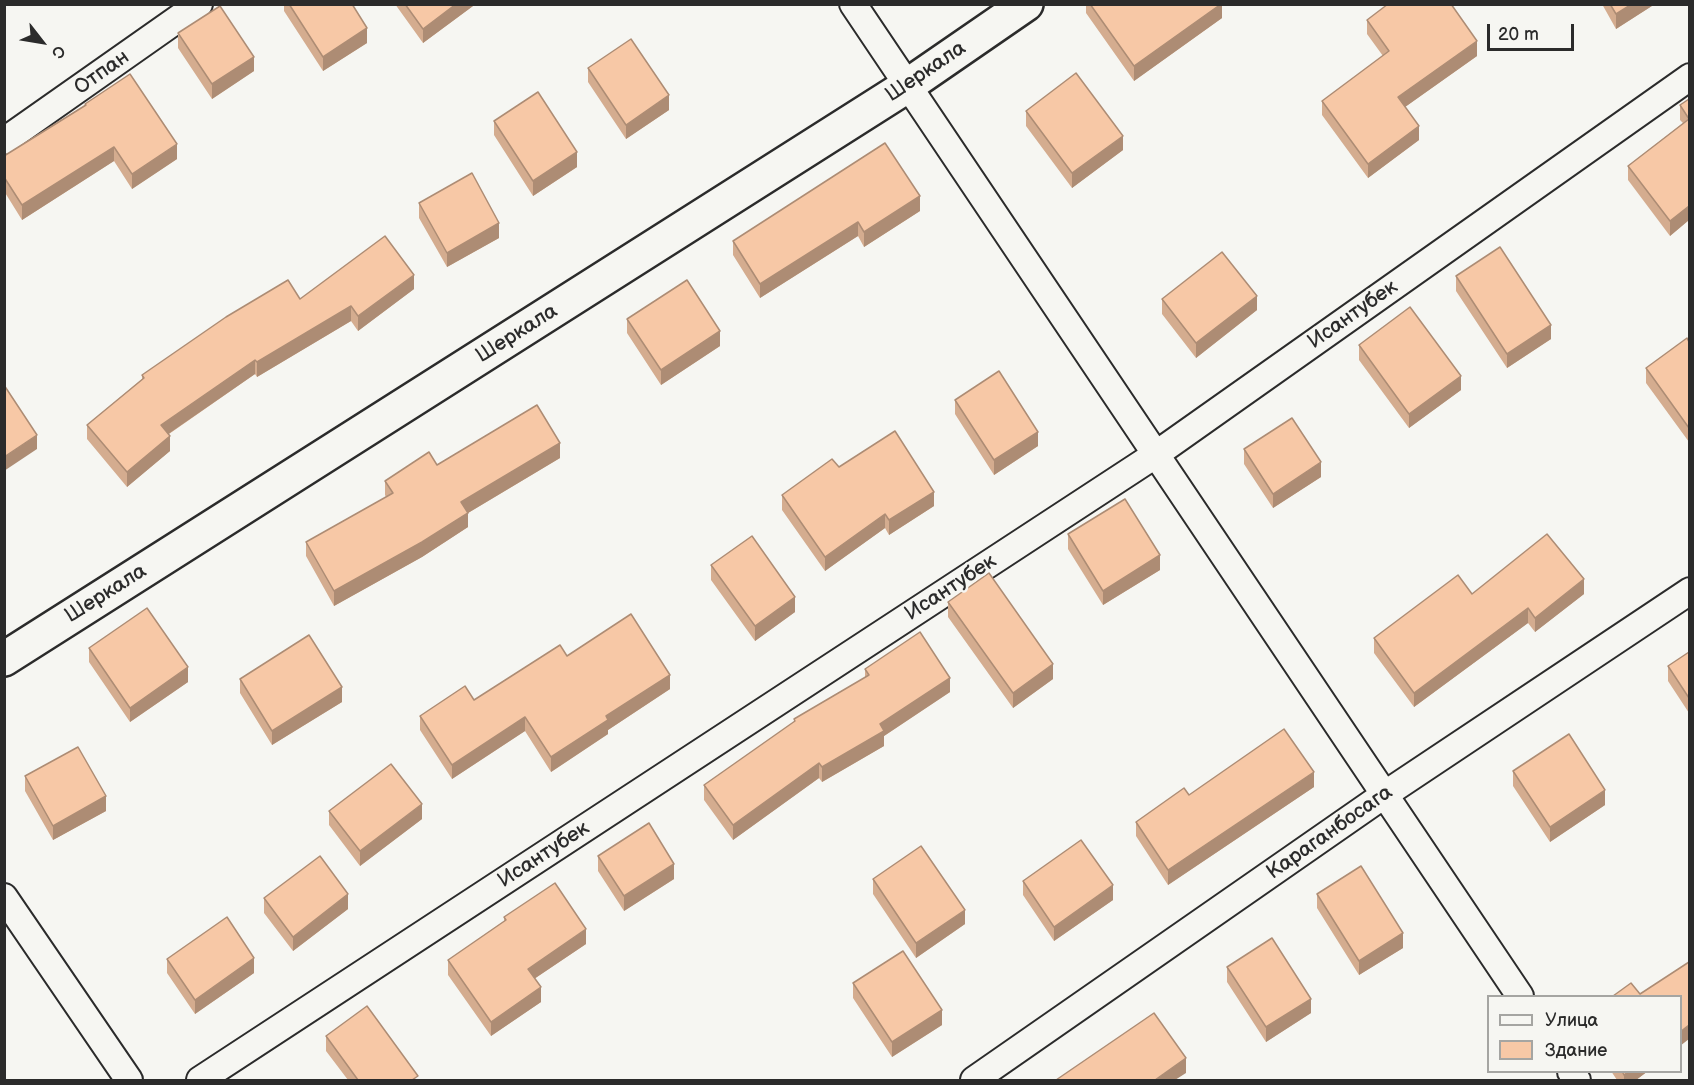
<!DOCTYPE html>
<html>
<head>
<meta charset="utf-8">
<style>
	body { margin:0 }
	#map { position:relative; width:1694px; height:1085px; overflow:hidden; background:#f6f6f2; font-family:"Balsamiq Sans",sans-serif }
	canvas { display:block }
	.frame { position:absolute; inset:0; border:6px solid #2b2b2b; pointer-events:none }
	.legend { position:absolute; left:1487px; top:995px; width:195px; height:78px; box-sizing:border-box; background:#f6f6f2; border:2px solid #a5a5a2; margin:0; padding:8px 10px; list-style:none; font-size:18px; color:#2b2b2b }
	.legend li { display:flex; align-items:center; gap:12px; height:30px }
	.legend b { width:30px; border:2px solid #a5a5a2 }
	.north { position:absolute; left:12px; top:12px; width:60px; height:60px; -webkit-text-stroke:4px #f6f6f2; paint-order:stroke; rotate:121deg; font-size:16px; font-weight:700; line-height:24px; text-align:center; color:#2b2b2b }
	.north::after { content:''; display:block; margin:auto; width:21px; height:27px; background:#2b2b2b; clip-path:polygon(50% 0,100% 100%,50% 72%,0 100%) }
	.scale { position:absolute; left:1487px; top:24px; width:87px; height:27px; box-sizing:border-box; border:3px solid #2b2b2b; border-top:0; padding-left:8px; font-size:18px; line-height:21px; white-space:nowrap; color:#2b2b2b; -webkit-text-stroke:4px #f6f6f2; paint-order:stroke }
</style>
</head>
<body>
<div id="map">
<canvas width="1694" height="1085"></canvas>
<div class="frame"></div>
<ul class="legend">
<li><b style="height:8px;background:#f6f6f2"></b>Улица</li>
<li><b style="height:16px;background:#f7c8a6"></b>Здание</li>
</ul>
<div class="north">С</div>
<div class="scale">20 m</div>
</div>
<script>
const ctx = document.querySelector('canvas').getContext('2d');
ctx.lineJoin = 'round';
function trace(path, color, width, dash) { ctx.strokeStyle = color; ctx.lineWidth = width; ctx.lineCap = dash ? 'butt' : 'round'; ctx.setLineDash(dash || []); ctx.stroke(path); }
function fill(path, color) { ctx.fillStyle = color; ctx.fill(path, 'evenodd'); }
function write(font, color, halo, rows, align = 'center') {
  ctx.font = font + ' "Balsamiq Sans",sans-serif'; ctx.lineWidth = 5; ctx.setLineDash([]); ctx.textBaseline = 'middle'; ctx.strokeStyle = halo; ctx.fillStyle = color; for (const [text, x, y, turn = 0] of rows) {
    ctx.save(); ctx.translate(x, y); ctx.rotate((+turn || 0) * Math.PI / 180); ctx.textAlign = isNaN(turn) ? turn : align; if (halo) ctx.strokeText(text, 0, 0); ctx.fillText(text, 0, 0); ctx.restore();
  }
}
const street = new Path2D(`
	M 853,4 L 1520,996
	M 4,141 L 199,4
	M 4,897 L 129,1080
	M 1571,1072 L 1577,1080
	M 200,1080 L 1155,455 L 1690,77
	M 974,1080 L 1384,795 L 1690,591`);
const secondary = new Path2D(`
	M 4,659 L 907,86 L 1026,4`);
trace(street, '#2b2b2b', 30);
trace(secondary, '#2b2b2b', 38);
trace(street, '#f6f6f2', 26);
trace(secondary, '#f6f6f2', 33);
fill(new Path2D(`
	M 284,4 L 352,4 L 367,43 L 323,71 L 284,11 Z
	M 395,4 L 473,4 L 473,6 L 423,43 Z
	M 1086,4 L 1222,4 L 1222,18 L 1134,81 L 1086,13 Z
	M 1602,4 L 1655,4 L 1616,29 Z
	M 1367,20 L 1477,56 L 1405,107 L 1419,140 L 1368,178 L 1322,115 L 1322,101 L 1383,56 L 1367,34 Z
	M 178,33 L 254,71 L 212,99 L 178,48 Z
	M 588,68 L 669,110 L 626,139 L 588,82 Z
	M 1689,99 L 1689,220 L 1670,236 L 1628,180 L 1628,166 L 1683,123 L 1680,120 L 1680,105 Z
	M 85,104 L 177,159 L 132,189 L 114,161 L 22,220 L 4,191 L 4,156 L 85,105 Z
	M 1026,111 L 1123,150 L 1072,188 L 1026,126 Z
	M 494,121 L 577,167 L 533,196 L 494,135 Z
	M 419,203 L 499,238 L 447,267 L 419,218 Z
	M 920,211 L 864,247 L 858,236 L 760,298 L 733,255 L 733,241 Z
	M 1456,276 L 1551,339 L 1507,368 L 1456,291 Z
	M 414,289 L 358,331 L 351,321 L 257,377 L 255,374 L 169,434 L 170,451 L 127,487 L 87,439 L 87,425 L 142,379 L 142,375 L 300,299 Z
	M 1162,299 L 1257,310 L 1196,358 L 1162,314 Z
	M 627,319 L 720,346 L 661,385 L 627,333 Z
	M 1689,342 L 1689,442 L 1646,383 L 1646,368 Z
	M 1359,345 L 1461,390 L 1409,428 L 1359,360 Z
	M 955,400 L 1038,446 L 994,475 L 955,414 Z
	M 1244,449 L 1321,477 L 1273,508 L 1244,464 Z
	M 560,458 L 468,513 L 468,527 L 422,557 L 334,606 L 306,556 L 306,542 L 386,497 L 385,495 L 385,481 L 437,465 Z
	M 839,467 L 934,506 L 889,535 L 885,528 L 825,571 L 782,510 L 782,495 Z
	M 1068,534 L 1160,570 L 1103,605 L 1068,549 Z
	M 711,565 L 795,612 L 755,641 L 711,580 Z
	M 1472,594 L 1584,594 L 1535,632 L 1528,623 L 1414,707 L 1374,653 L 1374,638 Z
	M 948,602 L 1053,679 L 1013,708 L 948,617 Z
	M 89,648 L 188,682 L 130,722 L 89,662 Z
	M 1689,652 L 1689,713 L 1668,681 L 1668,666 Z
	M 567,656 L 670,689 L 608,730 L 608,734 L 551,772 L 525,731 L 452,779 L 420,730 L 420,716 L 474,700 Z
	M 865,669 L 950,692 L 884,736 L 884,746 L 822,782 L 819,778 L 733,840 L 704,800 L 704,785 L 794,722 L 794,719 L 865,678 Z
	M 240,679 L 342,702 L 272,745 L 240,693 Z
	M 1513,771 L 1605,805 L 1550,842 L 1513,786 Z
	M 25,776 L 106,811 L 53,840 L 25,791 Z
	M 1314,787 L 1168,885 L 1136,836 L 1136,822 L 1189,795 Z
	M 329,811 L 422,819 L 360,866 L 329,825 Z
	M 598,856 L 674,879 L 624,911 L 598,871 Z
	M 873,879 L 965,924 L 916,958 L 873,894 Z
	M 1023,881 L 1113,900 L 1054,941 L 1023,895 Z
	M 1317,894 L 1403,948 L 1359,975 L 1317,908 Z
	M 264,898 L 348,909 L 293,951 L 264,913 Z
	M 504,917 L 586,944 L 534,979 L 541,1002 L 491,1036 L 448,975 L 448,960 L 504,921 Z
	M 167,959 L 254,973 L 195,1014 L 167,973 Z
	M 1227,967 L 1311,1013 L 1266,1042 L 1227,982 Z
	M 853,983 L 942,1025 L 892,1057 L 853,998 Z
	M 326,1036 L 418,1080 L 348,1080 L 326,1051 Z
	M 1611,1071 L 1648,1071 L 1636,1080 L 1617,1080 Z`), '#d4ac8f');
fill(new Path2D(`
	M 456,4 L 473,4 L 473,6 L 423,43 L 423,29 Z
	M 1221,4 L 1222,4 L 1222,18 L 1134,81 L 1134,66 Z
	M 1632,4 L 1655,4 L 1616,29 L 1616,14 Z
	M 367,28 L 367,43 L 323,71 L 323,57 Z
	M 1477,41 L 1477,56 L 1398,112 L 1398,97 Z
	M 254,57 L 254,71 L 212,99 L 212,84 Z
	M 669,95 L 669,110 L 626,139 L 626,125 Z
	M 1419,126 L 1419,140 L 1368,178 L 1368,164 Z
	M 1123,136 L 1123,150 L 1072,188 L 1072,173 Z
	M 177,144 L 177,159 L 132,189 L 132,174 Z
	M 114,147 L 114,161 L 22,220 L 22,205 Z
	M 577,152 L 577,167 L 533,196 L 533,181 Z
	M 920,196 L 920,211 L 864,247 L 864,232 Z
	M 1689,206 L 1689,220 L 1670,236 L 1670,221 Z
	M 858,222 L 858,236 L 760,298 L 760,284 Z
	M 499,223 L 499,238 L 447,267 L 447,253 Z
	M 414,275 L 414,289 L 358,331 L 358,316 Z
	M 1257,296 L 1257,310 L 1196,358 L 1196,343 Z
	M 351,306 L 351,321 L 257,377 L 257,362 Z
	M 1551,325 L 1551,339 L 1507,368 L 1507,354 Z
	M 720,331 L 720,346 L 661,385 L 661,370 Z
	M 255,360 L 255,374 L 161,439 L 161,425 Z
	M 1461,376 L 1461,390 L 1409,428 L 1409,414 Z
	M 1038,432 L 1038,446 L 994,475 L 994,460 Z
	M 37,435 L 37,449 L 4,471 L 4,457 Z
	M 170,436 L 170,451 L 127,487 L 127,472 Z
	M 560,443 L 560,458 L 468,513 L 468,527 L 422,557 L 334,606 L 334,591 L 461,502 Z
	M 1321,462 L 1321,477 L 1273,508 L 1273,494 Z
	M 934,492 L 934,506 L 889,535 L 889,520 Z
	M 885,514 L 885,528 L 825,571 L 825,557 Z
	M 1160,555 L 1160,570 L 1103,605 L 1103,591 Z
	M 1584,579 L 1584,594 L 1535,632 L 1535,618 Z
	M 795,597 L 795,612 L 755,641 L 755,626 Z
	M 1528,608 L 1528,623 L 1414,707 L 1414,693 Z
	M 1053,664 L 1053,679 L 1013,708 L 1013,693 Z
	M 188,667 L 188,682 L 130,722 L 130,708 Z
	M 670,675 L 670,689 L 608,730 L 608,734 L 551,772 L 551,757 L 606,716 Z
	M 950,678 L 950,692 L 884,736 L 884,746 L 822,782 L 822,767 L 880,724 Z
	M 342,687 L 342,702 L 272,745 L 272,731 Z
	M 525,717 L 525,731 L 452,779 L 452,765 Z
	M 819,763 L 819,778 L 733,840 L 733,825 Z
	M 1314,772 L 1314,787 L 1168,885 L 1168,870 Z
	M 1605,790 L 1605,805 L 1550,842 L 1550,827 Z
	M 106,796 L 106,811 L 53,840 L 53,826 Z
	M 422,804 L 422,819 L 360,866 L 360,851 Z
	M 674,864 L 674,879 L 624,911 L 624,896 Z
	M 1113,885 L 1113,900 L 1054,941 L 1054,927 Z
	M 348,894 L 348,909 L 293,951 L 293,937 Z
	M 965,910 L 965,924 L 916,958 L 916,943 Z
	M 586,929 L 586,944 L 528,983 L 528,969 Z
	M 1403,933 L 1403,948 L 1359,975 L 1359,961 Z
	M 254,958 L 254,973 L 195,1014 L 195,1000 Z
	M 541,987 L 541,1002 L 491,1036 L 491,1022 Z
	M 1311,999 L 1311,1013 L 1266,1042 L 1266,1027 Z
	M 942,1010 L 942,1025 L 892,1057 L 892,1042 Z
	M 1689,1025 L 1689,1039 L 1680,1046 L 1680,1032 Z
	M 1186,1058 L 1186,1073 L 1175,1080 L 1155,1080 Z
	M 1629,1071 L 1648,1071 L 1636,1080 L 1624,1080 L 1624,1075 Z`), '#ad8c74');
const building = new Path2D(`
	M 289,4 L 352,4 L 367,28 L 323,57 Z
	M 405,4 L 456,4 L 423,29 Z
	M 1090,4 L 1221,4 L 1134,66 Z
	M 1388,4 L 1451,4 L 1477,41 L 1398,97 L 1419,126 L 1368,164 L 1322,101 L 1389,51 L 1367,20 Z
	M 1610,4 L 1632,4 L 1616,14 Z
	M 220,6 L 254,57 L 212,84 L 178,33 Z
	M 631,39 L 669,95 L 626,125 L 588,68 Z
	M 1076,73 L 1123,136 L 1072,173 L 1026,111 Z
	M 130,74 L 177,144 L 132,174 L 114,147 L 22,205 L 4,177 L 4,156 L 86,105 L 85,104 Z
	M 538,92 L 577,152 L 533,181 L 494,121 Z
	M 1689,99 L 1689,206 L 1670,221 L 1628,166 L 1689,119 L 1680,105 Z
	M 885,143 L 920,196 L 864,232 L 858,222 L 760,284 L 733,241 Z
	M 472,173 L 499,223 L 447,253 L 419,203 Z
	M 385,236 L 414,275 L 358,316 L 351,306 L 257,362 L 255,360 L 161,425 L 170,436 L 127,472 L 87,425 L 144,378 L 142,375 L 226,317 L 288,280 L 300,299 Z
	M 1500,247 L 1551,325 L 1507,354 L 1456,276 Z
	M 1222,252 L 1257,296 L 1196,343 L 1162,299 Z
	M 687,280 L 720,331 L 661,370 L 627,319 Z
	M 1410,307 L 1461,376 L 1409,414 L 1359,345 Z
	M 1687,338 L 1689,342 L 1689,428 L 1646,368 Z
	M 999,371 L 1038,432 L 994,460 L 955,400 Z
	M 4,385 L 37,435 L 4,457 Z
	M 537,405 L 560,443 L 461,502 L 468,513 L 422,542 L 334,591 L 306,542 L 393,493 L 385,481 L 429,452 L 437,465 Z
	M 1292,418 L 1321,462 L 1273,494 L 1244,449 Z
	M 895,431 L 934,492 L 889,520 L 885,514 L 825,557 L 782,495 L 832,459 L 839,467 Z
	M 1125,499 L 1160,555 L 1103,591 L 1068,534 Z
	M 1547,534 L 1584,579 L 1535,618 L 1528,608 L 1414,693 L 1374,638 L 1458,575 L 1472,594 Z
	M 752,536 L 795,597 L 755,626 L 711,565 Z
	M 989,573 L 1053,664 L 1013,693 L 948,602 Z
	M 147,608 L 188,667 L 130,708 L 89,648 Z
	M 631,614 L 670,675 L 606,716 L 608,720 L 551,757 L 525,717 L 452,765 L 420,716 L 465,686 L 474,700 L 560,645 L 567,656 Z
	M 920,632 L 950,678 L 880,724 L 884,731 L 822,767 L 819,763 L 733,825 L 704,785 L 795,721 L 794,719 L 869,675 L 865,669 Z
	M 309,635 L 342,687 L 272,731 L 240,679 Z
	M 1689,652 L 1689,698 L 1668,666 Z
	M 1284,729 L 1314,772 L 1168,870 L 1136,822 L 1184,788 L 1189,795 Z
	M 1569,734 L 1605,790 L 1550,827 L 1513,771 Z
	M 78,747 L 106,796 L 53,826 L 25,776 Z
	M 391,764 L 422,804 L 360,851 L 329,811 Z
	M 649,823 L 674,864 L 624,896 L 598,856 Z
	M 1081,840 L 1113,885 L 1054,927 L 1023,881 Z
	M 921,846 L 965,910 L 916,943 L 873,879 Z
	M 320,856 L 348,894 L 293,937 L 264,898 Z
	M 1361,866 L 1403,933 L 1359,961 L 1317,894 Z
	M 555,883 L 586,929 L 528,969 L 541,987 L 491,1022 L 448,960 L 506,920 L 504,917 Z
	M 227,917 L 254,958 L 195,1000 L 167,959 Z
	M 1272,938 L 1311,999 L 1266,1027 L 1227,967 Z
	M 903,951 L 942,1010 L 892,1042 L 853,983 Z
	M 1689,962 L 1689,1025 L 1680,1032 L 1680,996 L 1613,996 L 1631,983 L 1640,994 Z
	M 367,1006 L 418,1076 L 412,1080 L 358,1080 L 326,1036 Z
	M 1154,1013 L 1186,1058 L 1155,1080 L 1056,1080 Z
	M 1622,1071 L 1629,1071 L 1624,1075 Z`);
fill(building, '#f7c8a6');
trace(building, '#ad8c74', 1.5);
write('21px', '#2b2b2b', '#f6f6f2', [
	["Шеркала",926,72,-34],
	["Отпан",102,73,-35],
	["Исантубек",1353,315,-35],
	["Шеркала",517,334,-32],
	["Исантубек",951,588,-33],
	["Шеркала",106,594,-32],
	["Караганбосага",1330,833,-35],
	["Исантубек",544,855,-33]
]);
</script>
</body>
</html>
